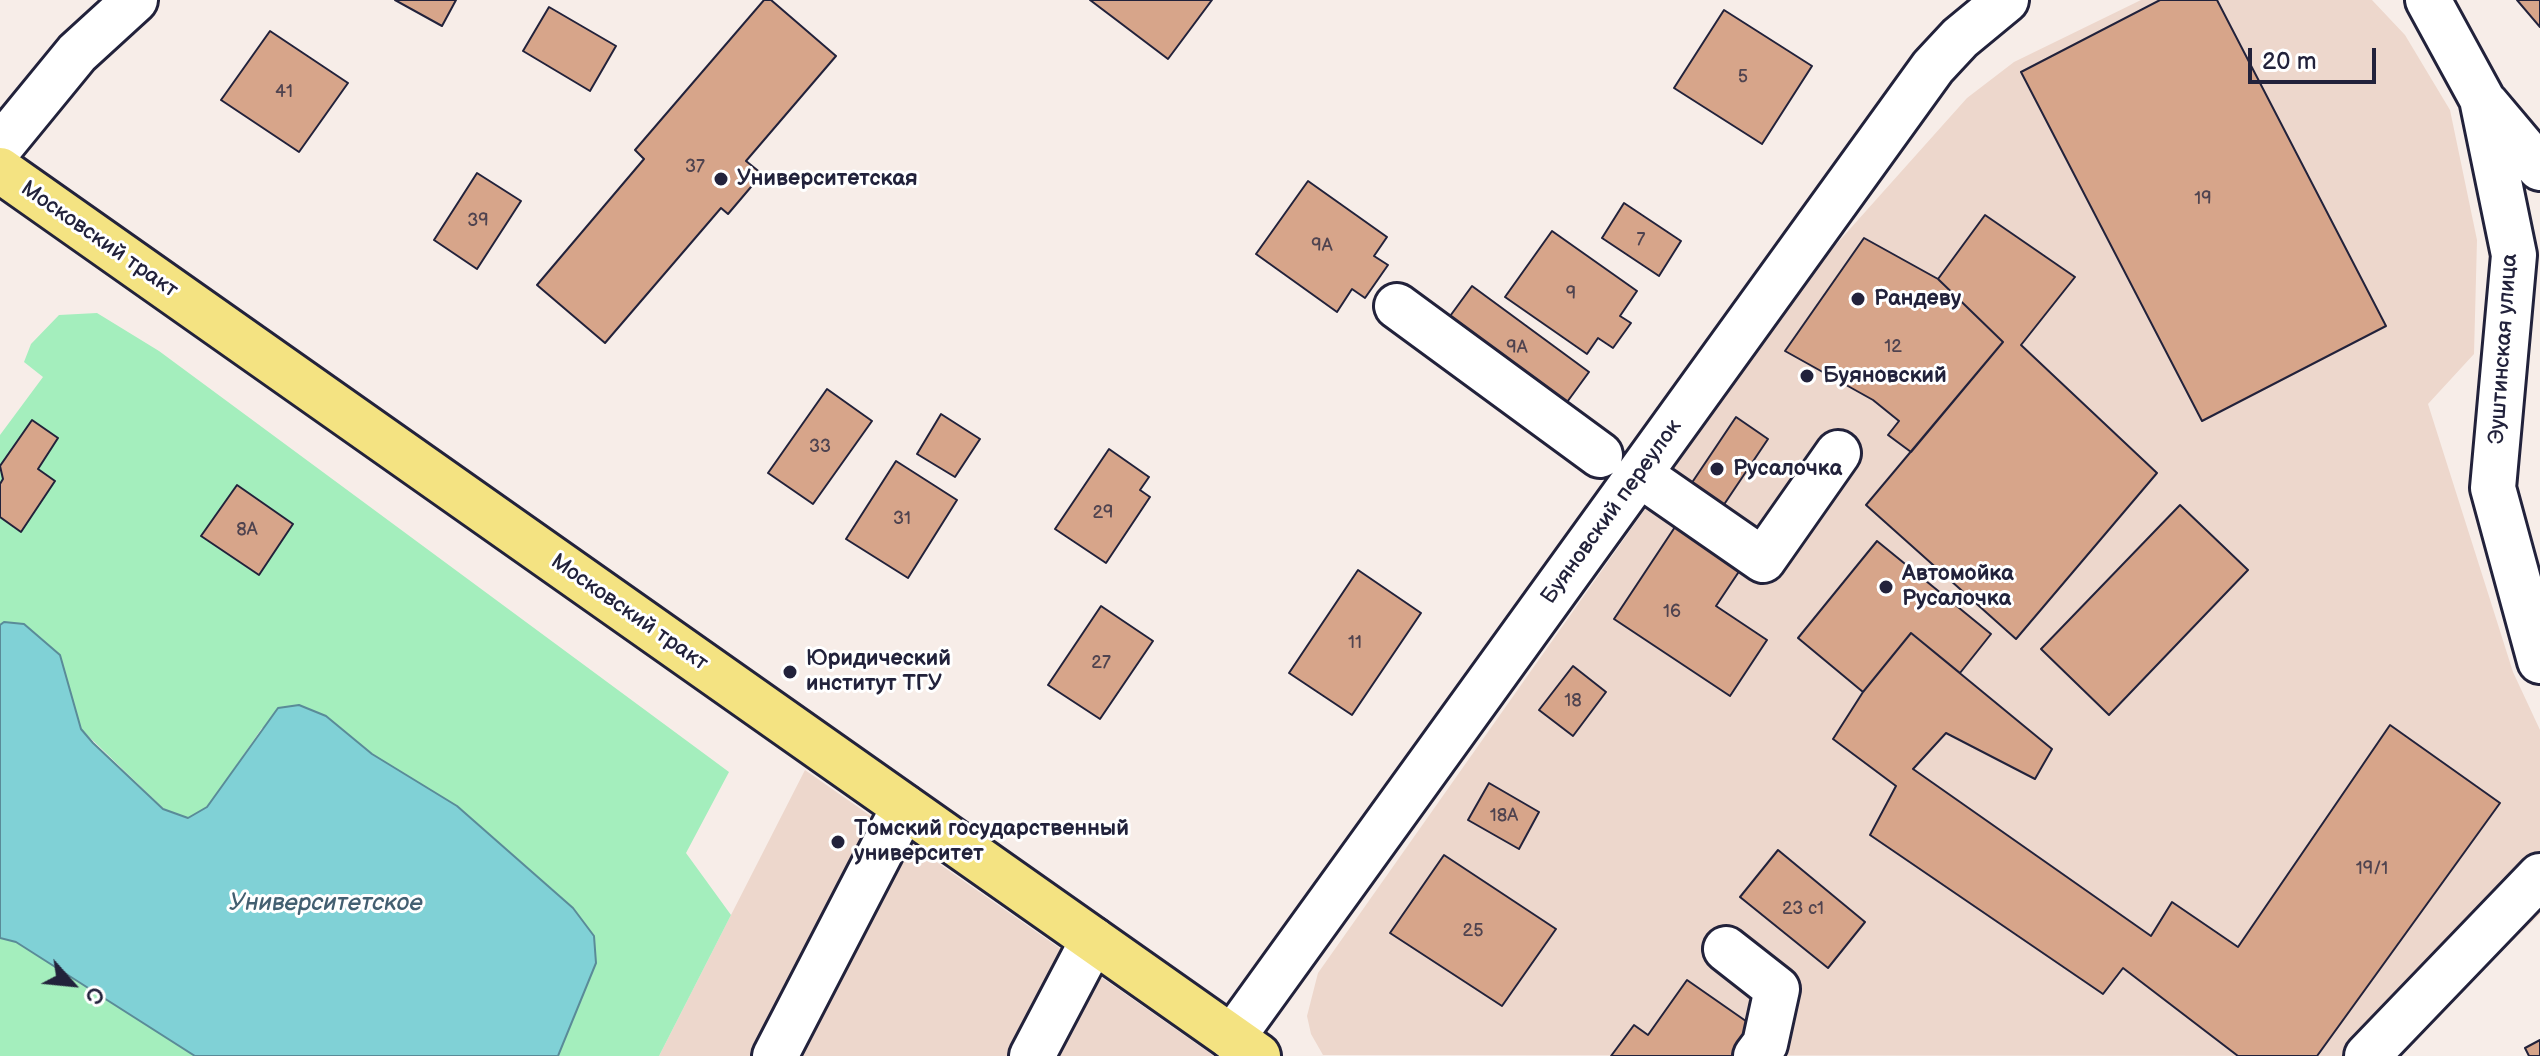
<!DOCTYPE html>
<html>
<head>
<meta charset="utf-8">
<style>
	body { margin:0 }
	#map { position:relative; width:2540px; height:1056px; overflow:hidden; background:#f7ede8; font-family:"Balsamiq Sans",sans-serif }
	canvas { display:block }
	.north { position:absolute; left:32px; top:944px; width:80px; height:80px; -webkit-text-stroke:6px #fff; paint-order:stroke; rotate:117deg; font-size:22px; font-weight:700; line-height:32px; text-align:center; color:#22223b }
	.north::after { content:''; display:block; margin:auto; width:28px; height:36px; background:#22223b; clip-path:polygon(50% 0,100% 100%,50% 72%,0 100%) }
	.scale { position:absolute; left:2248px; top:48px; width:128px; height:36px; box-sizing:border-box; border:4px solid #22223b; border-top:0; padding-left:10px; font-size:24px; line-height:28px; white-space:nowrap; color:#22223b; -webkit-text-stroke:6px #fff; paint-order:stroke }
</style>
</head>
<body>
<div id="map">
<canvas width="2540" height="1056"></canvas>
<div class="north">С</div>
<div class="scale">20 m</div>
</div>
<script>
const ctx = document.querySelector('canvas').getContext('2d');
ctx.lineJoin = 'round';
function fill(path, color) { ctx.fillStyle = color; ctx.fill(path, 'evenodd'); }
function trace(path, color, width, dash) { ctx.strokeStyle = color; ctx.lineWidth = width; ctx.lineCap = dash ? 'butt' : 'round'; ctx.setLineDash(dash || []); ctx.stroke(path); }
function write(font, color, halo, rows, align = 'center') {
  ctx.font = font + ' "Balsamiq Sans",sans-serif'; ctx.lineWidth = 6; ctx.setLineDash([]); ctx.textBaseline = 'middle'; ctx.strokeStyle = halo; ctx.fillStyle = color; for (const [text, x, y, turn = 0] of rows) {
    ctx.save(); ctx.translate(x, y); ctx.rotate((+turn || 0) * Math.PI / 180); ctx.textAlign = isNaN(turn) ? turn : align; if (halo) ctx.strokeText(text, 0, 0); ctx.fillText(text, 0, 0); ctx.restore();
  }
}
fill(new Path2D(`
	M 2141,0 L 2372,0 L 2405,35 L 2450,110 L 2477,240 L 2474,354 L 2428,404 L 2513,672 L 2540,730 L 2540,914 L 2395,1056 L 1323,1055 L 1311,1034 L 1307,1016 L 1318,973 L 1815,268 L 1967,98 L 2014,62 Z
	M 805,770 L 1214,1056 L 659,1056 Z`), '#edd7cc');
fill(new Path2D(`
	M 97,313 L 159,351 L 729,772 L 686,853 L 731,915 L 659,1056 L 558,1056 L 596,963 L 594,936 L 573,908 L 457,806 L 372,754 L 326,716 L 262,728 L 207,808 L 188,818 L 164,809 L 81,729 L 59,655 L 4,622 L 0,625 L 0,435 L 43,377 L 24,362 L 31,344 L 59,315 Z
	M 0,938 L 16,942 L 195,1056 L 0,1056 Z`), '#a4eebd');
const water = new Path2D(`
	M 4,622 L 24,624 L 60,655 L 81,729 L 93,743 L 163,809 L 188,818 L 207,807 L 278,708 L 299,705 L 326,716 L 372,754 L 457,806 L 573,908 L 594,936 L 596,963 L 558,1056 L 195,1056 L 16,942 L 0,938 L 0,625 Z`);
fill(water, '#80d1d6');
trace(water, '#5a8b98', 2);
const building = new Path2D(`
	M 395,0 L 456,0 L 442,26 Z
	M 764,0 L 771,0 L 836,56 L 746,161 L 762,174 L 728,214 L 721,208 L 605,343 L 537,285 L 644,159 L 635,150 Z
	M 1090,0 L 1212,0 L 1168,59 Z
	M 2160,0 L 2217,0 L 2386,326 L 2202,421 L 2021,72 Z
	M 2517,0 L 2540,0 L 2540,27 Z
	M 549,7 L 616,46 L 590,91 L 523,51 Z
	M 1724,10 L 1812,66 L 1762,144 L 1674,88 Z
	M 270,31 L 348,83 L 299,152 L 221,100 Z
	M 477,173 L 521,201 L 477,269 L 434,240 Z
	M 1308,181 L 1387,237 L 1374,256 L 1388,265 L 1365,298 L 1352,289 L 1337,312 L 1256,254 Z
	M 1624,203 L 1681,241 L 1659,276 L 1602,238 Z
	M 1985,215 L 2075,277 L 2021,345 L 2157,473 L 2016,639 L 1866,505 L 2003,342 L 1938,279 Z
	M 1552,231 L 1637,291 L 1620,316 L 1631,323 L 1613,348 L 1598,338 L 1587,354 L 1505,297 Z
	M 1864,238 L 1938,279 L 2003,342 L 1911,452 L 1888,435 L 1899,421 L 1873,400 L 1785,351 Z
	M 1472,286 L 1589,372 L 1562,409 L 1445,323 Z
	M 827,389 L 872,421 L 813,504 L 768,473 Z
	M 941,414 L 980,439 L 955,477 L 917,454 Z
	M 1736,417 L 1768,439 L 1719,512 L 1687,490 Z
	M 32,420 L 58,438 L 38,469 L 55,481 L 21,532 L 0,517 L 0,484 L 3,479 L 0,466 Z
	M 1109,449 L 1149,477 L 1140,490 L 1150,497 L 1106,563 L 1055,529 Z
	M 896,461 L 957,500 L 908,578 L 846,539 Z
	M 237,485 L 293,524 L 259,575 L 201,536 Z
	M 2180,505 L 2248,570 L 2109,715 L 2041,649 Z
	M 1675,527 L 1740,570 L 1716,606 L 1767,640 L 1730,696 L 1614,619 Z
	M 1877,541 L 1991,634 L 1960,673 L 1911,633 L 1863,692 L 1798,638 Z
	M 1358,570 L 1421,613 L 1352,715 L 1289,673 Z
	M 1101,606 L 1153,641 L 1100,719 L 1048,685 Z
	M 1911,633 L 2052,749 L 2035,779 L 1946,733 L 1913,769 L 2151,936 L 2172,902 L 2238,947 L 2390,725 L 2500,803 L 2317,1056 L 2238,1056 L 2123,968 L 2103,994 L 1870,835 L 1896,786 L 1833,739 L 1863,692 Z
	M 1573,666 L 1606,692 L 1573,736 L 1539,710 Z
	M 1489,783 L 1539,812 L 1519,849 L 1468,820 Z
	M 1778,850 L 1865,922 L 1828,968 L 1740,897 Z
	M 1444,855 L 1556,929 L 1502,1006 L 1390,933 Z
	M 1687,980 L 1753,1026 L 1732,1056 L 1611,1056 L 1634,1025 L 1648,1035 Z
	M 2540,1040 L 2540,1056 L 2529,1056 L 2525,1048 Z`);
fill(building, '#d7a58a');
trace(building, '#22223b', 2);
const minor = new Path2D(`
	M 2428,0 L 2482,99 L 2514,255 L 2493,488 L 2540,661
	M 2486,104 L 2540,168
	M 0,147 L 77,53 L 135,0
	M 1397,306 L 1600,455
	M 1639,474 L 1763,560 L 1838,453
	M 1726,949 L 1777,989 L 1765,1044 L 1756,1056
	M 1232,1038 L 1933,67 L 1960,38 L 2006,0
	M 775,1056 L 904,807
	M 1032,1056 L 1093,940
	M 2367,1056 L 2540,876`);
const major = new Path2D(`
	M 0,170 L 1258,1056`);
trace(minor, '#22223b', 50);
trace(major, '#22223b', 50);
trace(minor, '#fff', 44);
trace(major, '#f4e382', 44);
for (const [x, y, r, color] of [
	[721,179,8,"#22223b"],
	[1858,299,8,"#22223b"],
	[1807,376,8,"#22223b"],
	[1717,469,8,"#22223b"],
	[1886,587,8,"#22223b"],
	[790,672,8,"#22223b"],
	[838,842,8,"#22223b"]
]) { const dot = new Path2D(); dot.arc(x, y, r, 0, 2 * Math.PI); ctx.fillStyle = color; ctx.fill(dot); trace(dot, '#fff', 3); }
write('18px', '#4f434f', null, [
	["5",1743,77],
	["41",284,92],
	["37",695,167],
	["19",2203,199],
	["39",478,221],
	["7",1641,240],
	["9А",1322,246],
	["9",1571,294],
	["12",1893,347],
	["9А",1517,348],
	["33",820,447],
	["29",1103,513],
	["31",902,519],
	["8А",247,530],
	["16",1672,612],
	["11",1355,643],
	["27",1101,663],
	["18",1573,701],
	["18А",1504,816],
	["19/1",2372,869],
	["23 с1",1803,909],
	["25",1473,931]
]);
write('bold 22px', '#22223b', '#fff', [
	["Университетская",737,179],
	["Рандеву",1874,299],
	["Буяновский",1823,376],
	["Русалочка",1733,469],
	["Автомойка",1902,574],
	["Русалочка",1902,599],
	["Юридический",806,659],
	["институт ТГУ",806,684],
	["Томский государственный",854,829],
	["университет",854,854]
], 'left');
write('22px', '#22223b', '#fff', [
	["Московский тракт",99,240,35],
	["Эуштинская улица",2504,349,-86],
	["Буяновский переулок",1612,512,-54],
	["Московский тракт",629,613,35]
]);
write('italic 24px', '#435f71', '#fff', [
	["Университетское",326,904]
]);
</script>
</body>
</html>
